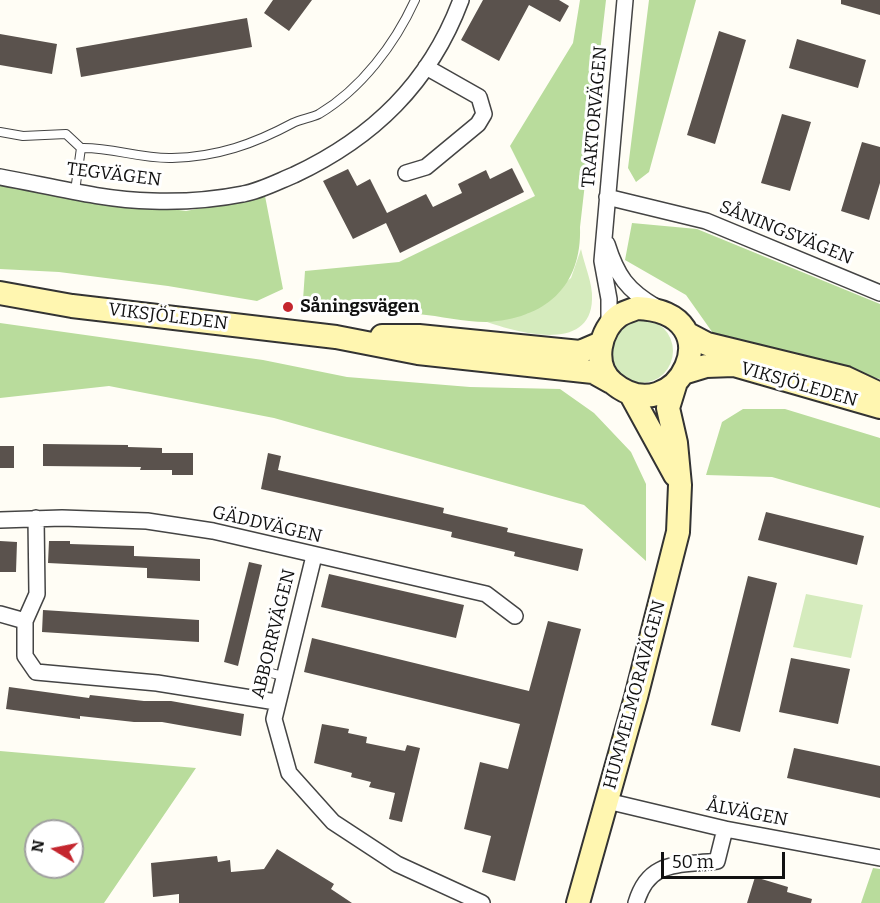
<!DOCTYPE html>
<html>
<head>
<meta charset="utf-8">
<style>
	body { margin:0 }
	#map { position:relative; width:880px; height:903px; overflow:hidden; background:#fffdf5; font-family:Bitter,serif }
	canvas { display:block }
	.north { position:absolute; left:24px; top:819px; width:60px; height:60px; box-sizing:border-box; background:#fff; border:2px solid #a0a0a0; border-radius:50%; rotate:280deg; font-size:16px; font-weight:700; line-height:24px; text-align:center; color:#111 }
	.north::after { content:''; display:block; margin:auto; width:21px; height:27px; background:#c4262e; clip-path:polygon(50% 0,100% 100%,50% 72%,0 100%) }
	.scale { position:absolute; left:661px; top:852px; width:124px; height:27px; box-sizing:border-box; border:3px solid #111; border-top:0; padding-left:8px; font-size:18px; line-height:21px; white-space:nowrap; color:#111; -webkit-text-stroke:4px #fff; paint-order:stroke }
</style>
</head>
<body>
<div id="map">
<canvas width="880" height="903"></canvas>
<div class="north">N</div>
<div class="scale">50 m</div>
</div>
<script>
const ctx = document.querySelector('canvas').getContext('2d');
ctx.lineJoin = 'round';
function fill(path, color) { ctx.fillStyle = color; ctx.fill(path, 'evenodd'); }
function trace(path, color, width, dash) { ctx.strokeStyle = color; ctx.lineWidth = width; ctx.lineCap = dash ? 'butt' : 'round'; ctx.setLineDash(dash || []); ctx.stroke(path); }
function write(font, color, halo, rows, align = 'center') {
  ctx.font = font + ' Bitter,serif'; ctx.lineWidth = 6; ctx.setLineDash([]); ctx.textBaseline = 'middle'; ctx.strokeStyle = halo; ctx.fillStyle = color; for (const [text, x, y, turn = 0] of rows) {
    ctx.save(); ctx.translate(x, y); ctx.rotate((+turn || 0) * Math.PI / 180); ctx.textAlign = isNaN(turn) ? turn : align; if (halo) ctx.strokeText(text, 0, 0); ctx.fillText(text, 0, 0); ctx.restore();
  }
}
fill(new Path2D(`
	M 581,249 C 584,264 593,284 592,299 C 591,354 516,332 487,322 L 528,313 L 571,278 Z
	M609 351a32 32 0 1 1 64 0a32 32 0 1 1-64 0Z
	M 806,594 L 863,605 L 851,658 L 793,647 Z`), '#d5ebbd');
fill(new Path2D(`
	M 580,0 L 606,0 L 580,227 C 582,287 545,319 486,322 C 464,322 440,316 418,314 C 379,310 341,305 303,300 L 305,271 L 399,262 L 535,196 L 510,146 L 573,43 Z
	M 649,0 L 696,0 L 649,172 L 636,182 L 628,168 Z
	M 0,185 L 186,211 L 265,196 L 283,289 L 257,301 L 168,286 L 59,272 L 0,269 Z
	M 632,223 L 697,229 L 880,304 L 880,379 L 715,336 L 686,295 L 625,260 Z
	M 0,323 L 263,360 L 347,377 L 470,387 L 560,389 L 594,413 L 631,452 L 646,484 L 646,561 L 584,505 L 274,418 L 109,386 L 0,398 Z
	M 743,409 L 785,409 L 880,438 L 880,508 L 772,477 L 706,475 L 722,422 Z
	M 0,751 L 196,768 L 104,903 L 0,903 ZM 36,831 L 72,831 L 72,867 L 36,867 Z
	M 873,868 L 880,869 L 880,903 L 861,903 Z`), '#b9dc9c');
fill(new Path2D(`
	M 273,0 L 312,0 L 289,31 L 264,13 Z
	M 483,0 L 559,0 L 569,6 L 560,22 L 529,5 L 499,61 L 461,40 Z
	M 841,0 L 880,0 L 880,15 L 841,4 Z
	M 247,18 L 252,47 L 81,77 L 76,48 Z
	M 719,31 L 746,40 L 715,144 L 687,135 Z
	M 0,34 L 57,44 L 52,74 L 0,65 Z
	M 797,39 L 866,60 L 858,88 L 789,68 Z
	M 782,114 L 811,122 L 790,191 L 761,183 Z
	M 862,142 L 880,147 L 880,183 L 869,220 L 841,211 Z
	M 512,168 L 524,192 L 400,253 L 386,223 L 353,239 L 323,181 L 348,169 L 357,186 L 370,179 L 387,213 L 426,194 L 433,207 L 462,193 L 458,184 L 486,170 L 490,179 Z
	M 43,444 L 128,445 L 128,447 L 162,448 L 162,453 L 193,453 L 193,475 L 172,475 L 172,470 L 140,470 L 141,467 L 43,466 Z
	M 0,446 L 14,446 L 14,468 L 0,468 Z
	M 268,453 L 281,456 L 278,470 L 444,508 L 443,513 L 508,528 L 507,532 L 583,549 L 578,571 L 514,556 L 515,552 L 451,537 L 452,532 L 261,489 Z
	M 766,512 L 864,536 L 857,565 L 758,540 Z
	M 0,541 L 17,542 L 16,572 L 0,572 Z
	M 49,541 L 70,541 L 70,544 L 134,546 L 134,556 L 200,559 L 200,581 L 147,578 L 147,568 L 48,563 Z
	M 249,562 L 262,565 L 238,666 L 224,662 Z
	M 329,574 L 464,605 L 456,638 L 321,607 Z
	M 748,576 L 777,583 L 740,732 L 711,725 Z
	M 43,610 L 199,620 L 199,642 L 42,632 Z
	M 548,621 L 581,629 L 515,881 L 482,872 L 491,836 L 464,829 L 480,762 L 508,769 L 520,724 L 304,672 L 312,638 L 529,691 Z
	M 791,658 L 850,669 L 838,724 L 779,712 Z
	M 9,687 L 89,698 L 90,695 L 144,701 L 171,701 L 244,714 L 241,736 L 162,722 L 134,722 L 80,716 L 80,719 L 6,709 Z
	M 322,724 L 349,729 L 348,733 L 367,737 L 366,743 L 405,751 L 407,745 L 420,748 L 402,822 L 389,819 L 395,793 L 369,787 L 371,782 L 351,777 L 352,773 L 314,763 Z
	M 794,748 L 880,766 L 880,798 L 787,778 Z
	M 277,849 L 334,884 L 331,889 L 352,903 L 179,903 L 179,894 L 153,897 L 151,863 L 217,856 L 218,862 L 230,860 L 231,872 L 264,869 Z
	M 755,877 L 788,887 L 787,892 L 812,899 L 811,903 L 747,903 Z`), '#5a524d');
const lane = new Path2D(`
	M 0,132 L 23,136 L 66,134 L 81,148 C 111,147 141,159 172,158 C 217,157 254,144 293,123 C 301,119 311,118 319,114 C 361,89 395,44 415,0
	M 75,191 L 81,148
	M 271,673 L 283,676`);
const street = new Path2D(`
	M 406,173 L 426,167 L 478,124 L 484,114 L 479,97 L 426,67
	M 0,177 C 50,186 102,200 152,201 C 182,202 213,200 243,194 C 260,191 277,182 294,175 C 373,138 430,83 461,0
	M 607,197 L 706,221 L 880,293
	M 607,244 C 617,276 627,290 656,307
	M 609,328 L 609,299 L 602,261 L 625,0
	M 0,520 L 62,518 L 147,521 L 213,531 L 486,594 L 515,616
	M 314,556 L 274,719 L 289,773 L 333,822 L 397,864 L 482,903
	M 0,614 L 25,621 L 25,656 L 36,672 L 157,683 L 276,702
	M 25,621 L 37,594 L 36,518
	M 607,801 L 725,829 L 880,858
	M 636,903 C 649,859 678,866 717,861 L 725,829`);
const secondary = new Path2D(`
	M 0,293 L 72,306 L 336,337 L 418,353 L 593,372 L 611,382
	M 637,308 C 737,312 676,435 613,383 C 592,366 599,329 620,315 C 625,312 632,310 637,308 Z
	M 688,334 L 707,344 L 846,378 L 880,394
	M 382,336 L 419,336 L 580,352 L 601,343
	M 683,373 L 706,366 L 734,365 L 880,407
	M 630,393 L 675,475
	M 578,903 L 636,697 L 678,532 L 680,485 L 676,443 L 668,408 L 676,382`);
trace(lane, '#444', 10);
trace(street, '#444', 18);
trace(secondary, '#333', 26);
trace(lane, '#fff', 8);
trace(street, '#fff', 15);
trace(secondary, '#fff6b0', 22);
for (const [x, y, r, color] of [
	[288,307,6,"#c4262e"]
]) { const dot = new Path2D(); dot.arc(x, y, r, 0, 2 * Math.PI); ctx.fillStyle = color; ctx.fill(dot); trace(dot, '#fff', 2); }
write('18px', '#111', '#fff', [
	["TRAKTORVÄGEN",595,117,-85],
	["TEGVÄGEN",114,175,7],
	["SÅNINGSVÄGEN",786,233,22],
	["VIKSJÖLEDEN",168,317,7],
	["VIKSJÖLEDEN",799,385,16],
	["GÄDDVÄGEN",267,525,13],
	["ABBORRVÄGEN",274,634,-76],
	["HUMMELMORAVÄGEN",635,695,-75],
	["ÅLVÄGEN",747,813,11]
]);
write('bold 18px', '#111', '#fff', [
	["Såningsvägen",300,307]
], 'left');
</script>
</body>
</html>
